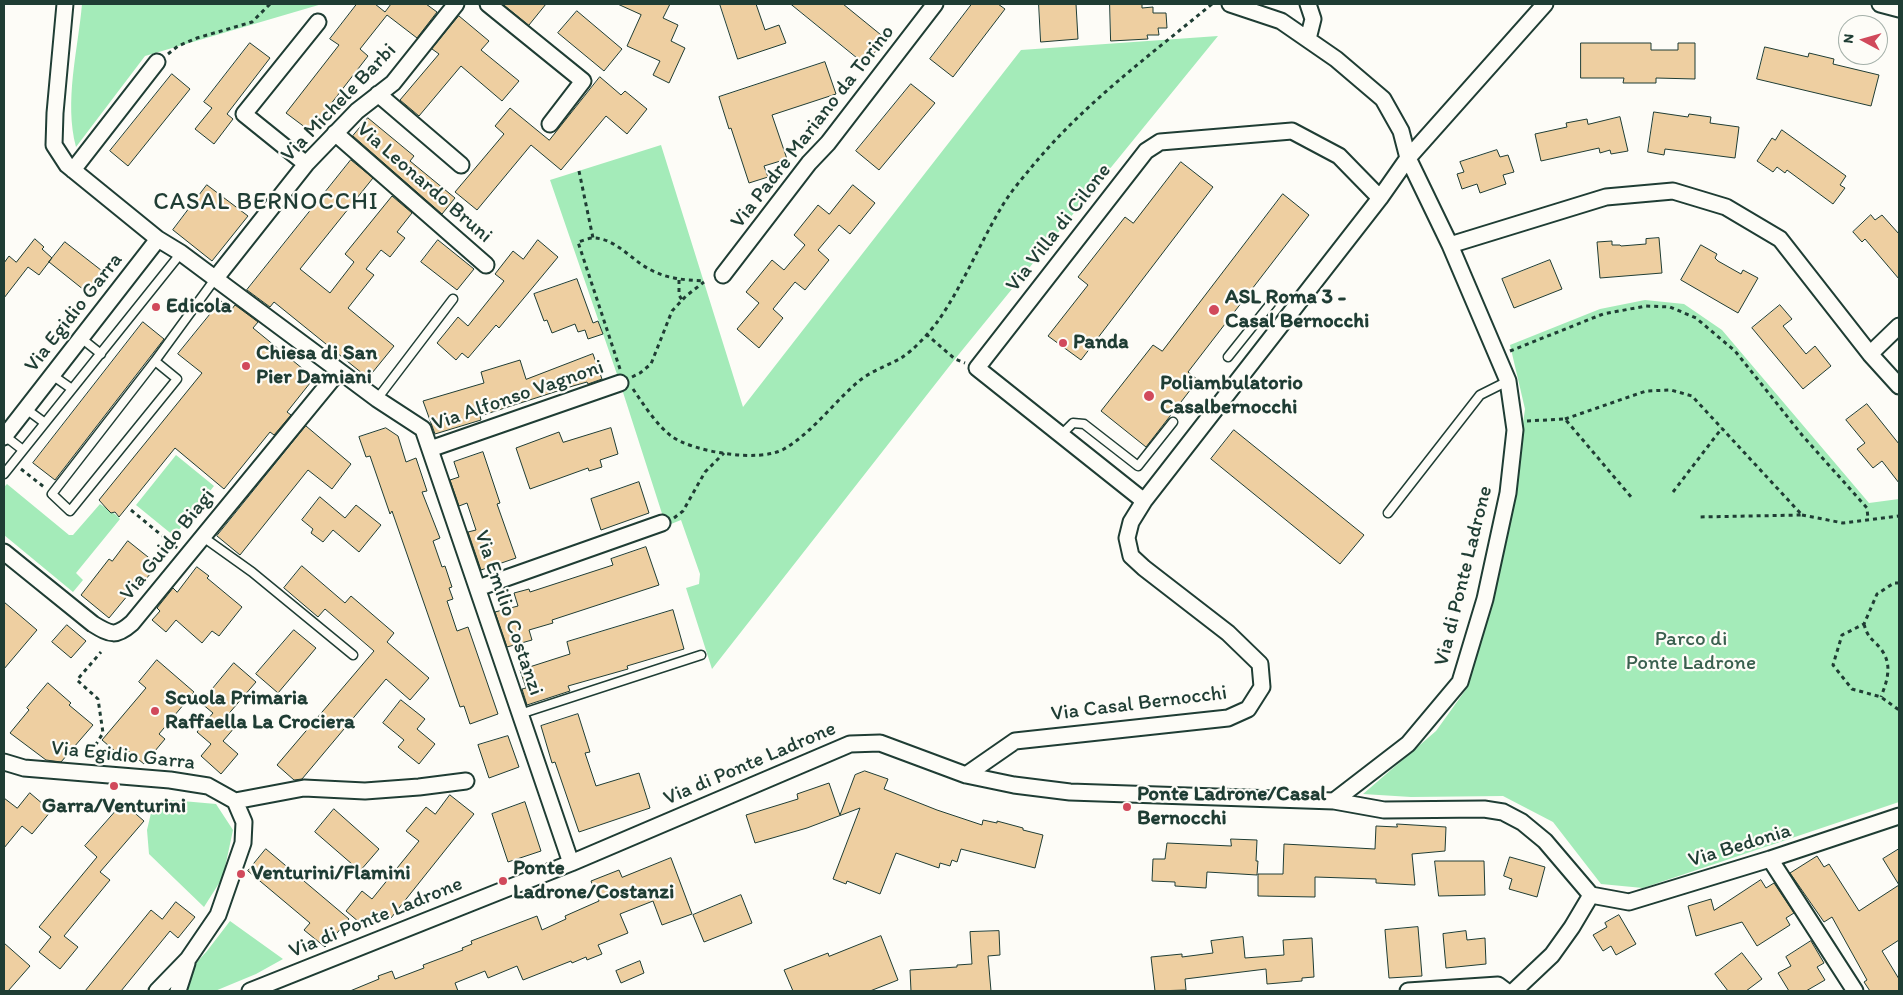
<!DOCTYPE html>
<html>
<head>
<meta charset="utf-8">
<style>
	body { margin:0 }
	#map { position:relative; width:1903px; height:995px; overflow:hidden; background:#fdfcf7; font-family:Itim,sans-serif }
	canvas { display:block }
	.frame { position:absolute; inset:0; border:5px solid #1f3d34; pointer-events:none }
	.north { position:absolute; left:1838px; top:15px; width:50px; height:50px; box-sizing:border-box; background:#fdfcf7; border:1px solid #a4b0a9; border-radius:50%; rotate:276deg; font-size:14px; font-weight:700; line-height:20px; text-align:center; color:#1f3d34 }
	.north::after { content:''; display:block; margin:auto; width:18px; height:22px; background:#d1495b; clip-path:polygon(50% 0,100% 100%,50% 72%,0 100%) }
</style>
</head>
<body>
<div id="map">
<canvas width="1903" height="995"></canvas>
<div class="frame"></div>
<div class="north">N</div>
</div>
<script>
const ctx = document.querySelector('canvas').getContext('2d');
ctx.lineJoin = 'round';
function fill(path, color) { ctx.fillStyle = color; ctx.fill(path, 'evenodd'); }
function trace(path, color, width, dash) { ctx.strokeStyle = color; ctx.lineWidth = width; ctx.lineCap = dash ? 'butt' : 'round'; ctx.setLineDash(dash || []); ctx.stroke(path); }
function write(font, color, halo, rows, align = 'center') {
  ctx.font = font + ' Itim,sans-serif'; ctx.lineWidth = 4.5; ctx.setLineDash([]); ctx.textBaseline = 'middle'; ctx.strokeStyle = halo; ctx.fillStyle = color; for (const [text, x, y, turn = 0] of rows) {
    ctx.save(); ctx.translate(x, y); ctx.rotate((+turn || 0) * Math.PI / 180); ctx.textAlign = isNaN(turn) ? turn : align; if (halo) ctx.strokeText(text, 0, 0); ctx.fillText(text, 0, 0); ctx.restore();
  }
}
fill(new Path2D(`
	M 82,4 L 322,4 L 145,56 L 76,147 C 64,101 78,50 82,4 Z
	M 1218,36 L 955,359 L 712,669 L 686,588 L 699,584 L 700,574 L 681,520 L 666,526 L 620,383 L 550,180 L 661,145 L 743,407 L 1021,50 Z
	M 1645,300 L 1684,304 L 1722,330 L 1869,503 L 1899,499 L 1899,802 L 1643,888 L 1601,884 L 1553,822 L 1503,796 L 1411,797 L 1363,794 L 1436,731 L 1467,688 L 1507,541 L 1525,409 L 1510,345 L 1600,309 Z
	M 176,455 L 214,486 L 174,536 L 136,505 Z
	M 7,484 L 69,535 L 73,535 L 100,504 C 107,509 115,513 120,519 L 76,573 L 83,580 L 73,592 L 4,535 L 4,487 Z
	M 171,800 L 216,804 L 233,830 L 223,877 L 204,907 L 149,854 L 147,830 L 151,813 Z
	M 230,921 L 283,959 L 256,974 L 215,991 L 185,991 L 187,973 L 207,951 Z`), '#a4ebb9');
const building = new Path2D(`
	M 357,4 L 375,4 L 385,12 L 391,4 L 426,4 L 437,12 L 417,38 L 387,15 L 360,49 L 368,56 L 310,131 L 286,113 L 339,45 L 330,39 Z
	M 503,4 L 546,4 L 529,25 Z
	M 618,4 L 670,4 L 663,18 L 678,25 L 671,41 L 685,48 L 669,83 L 653,75 L 660,61 L 627,46 L 641,15 Z
	M 720,4 L 756,4 L 765,30 L 779,25 L 786,43 L 738,59 Z
	M 791,4 L 843,4 L 886,39 L 865,64 Z
	M 972,4 L 998,4 L 1005,9 L 953,77 L 930,59 Z
	M 1039,4 L 1076,4 L 1078,39 L 1041,42 Z
	M 1110,4 L 1142,4 L 1142,8 L 1153,7 L 1153,13 L 1166,13 L 1167,28 L 1158,28 L 1159,35 L 1147,35 L 1148,39 L 1111,41 Z
	M 577,11 L 622,49 L 604,71 L 558,33 Z
	M 459,16 L 489,41 L 481,50 L 519,81 L 502,101 L 461,66 L 419,116 L 400,100 L 439,54 L 432,49 Z
	M 250,43 L 270,58 L 227,114 L 233,119 L 214,144 L 195,129 L 212,108 L 204,102 Z
	M 1581,43 L 1651,43 L 1651,50 L 1678,50 L 1678,43 L 1695,43 L 1695,79 L 1656,78 L 1656,83 L 1623,83 L 1624,78 L 1581,78 Z
	M 1765,47 L 1808,57 L 1809,53 L 1834,59 L 1833,64 L 1879,75 L 1871,106 L 1757,79 Z
	M 825,62 L 836,94 L 772,115 L 787,159 L 764,166 L 768,177 L 749,183 L 731,128 L 729,129 L 719,97 Z
	M 172,74 L 190,89 L 128,166 L 110,151 Z
	M 600,77 L 621,95 L 625,91 L 647,109 L 627,134 L 606,116 L 561,170 L 531,145 L 477,210 L 455,192 L 504,134 L 495,126 L 510,108 L 549,140 Z
	M 911,84 L 935,103 L 879,170 L 856,151 Z
	M 1654,112 L 1688,117 L 1689,114 L 1711,117 L 1710,123 L 1739,127 L 1735,158 L 1665,149 L 1664,155 L 1648,152 Z
	M 1620,117 L 1628,151 L 1611,154 L 1610,150 L 1600,153 L 1599,148 L 1541,161 L 1535,134 L 1567,127 L 1566,123 L 1587,119 L 1588,124 Z
	M 368,118 L 414,156 L 410,161 L 455,198 L 442,214 L 353,136 Z
	M 1782,130 L 1846,176 L 1840,185 L 1845,188 L 1833,204 L 1787,170 L 1785,173 L 1777,167 L 1773,172 L 1757,161 L 1772,138 L 1775,140 Z
	M 1497,150 L 1500,157 L 1508,155 L 1514,172 L 1503,175 L 1506,184 L 1480,193 L 1477,184 L 1462,189 L 1457,174 L 1464,172 L 1460,162 Z
	M 351,160 L 373,178 L 300,269 L 330,293 L 354,262 L 345,254 L 392,196 L 412,213 L 397,232 L 405,238 L 390,257 L 381,250 L 366,269 L 374,275 L 348,308 L 394,346 L 368,378 L 274,302 L 270,307 L 247,290 Z
	M 1181,162 L 1213,187 L 1081,360 L 1048,336 L 1088,285 L 1078,277 L 1125,217 L 1133,223 Z
	M 207,185 L 248,216 L 212,261 L 173,230 Z
	M 853,185 L 875,203 L 850,234 L 839,225 L 818,250 L 829,260 L 805,290 L 795,282 L 773,309 L 783,318 L 759,348 L 737,329 L 759,303 L 746,292 L 772,260 L 784,270 L 805,245 L 794,235 L 818,205 L 829,214 Z
	M 1283,194 L 1309,215 L 1188,372 L 1198,380 L 1146,447 L 1101,411 L 1153,345 L 1162,351 Z
	M 1871,215 L 1875,220 L 1882,215 L 1899,234 L 1899,279 L 1865,239 L 1862,242 L 1853,232 Z
	M 1659,238 L 1662,273 L 1600,278 L 1597,242 L 1612,241 L 1612,245 L 1620,245 L 1621,246 L 1646,244 L 1646,239 Z
	M 35,239 L 44,247 L 42,249 L 52,258 L 39,275 L 28,267 L 4,298 L 4,263 L 9,256 L 16,262 Z
	M 438,240 L 474,269 L 457,290 L 421,262 Z
	M 538,240 L 558,257 L 499,328 L 496,325 L 468,358 L 462,353 L 456,360 L 437,343 L 458,317 L 468,326 L 504,281 L 495,274 L 513,251 L 523,259 Z
	M 65,242 L 106,274 L 89,294 L 49,262 Z
	M 1701,245 L 1717,254 L 1715,258 L 1718,261 L 1741,274 L 1743,270 L 1758,278 L 1738,313 L 1681,280 Z
	M 1550,260 L 1562,289 L 1514,308 L 1502,279 Z
	M 577,279 L 593,323 L 598,321 L 603,334 L 588,339 L 585,330 L 578,332 L 575,324 L 552,333 L 547,320 L 544,321 L 534,294 Z
	M 221,301 L 231,310 L 235,305 L 258,322 L 253,328 L 314,378 L 287,412 L 291,415 L 274,435 L 270,432 L 224,489 L 175,448 L 119,517 L 115,512 L 111,513 L 107,509 L 99,500 L 202,373 L 178,354 Z
	M 1780,305 L 1792,319 L 1783,326 L 1806,354 L 1815,346 L 1831,366 L 1803,389 L 1752,328 Z
	M 143,322 L 164,339 L 55,480 L 33,463 Z
	M 593,354 L 602,379 L 588,384 L 587,382 L 573,386 L 480,416 L 481,420 L 435,434 L 423,401 L 484,383 L 481,372 L 520,360 L 526,379 Z
	M 1867,404 L 1899,444 L 1899,483 L 1882,461 L 1873,468 L 1857,449 L 1865,443 L 1846,420 Z
	M 306,426 L 351,464 L 332,489 L 308,470 L 240,555 L 217,536 Z
	M 386,428 L 398,436 L 406,462 L 416,458 L 427,491 L 422,492 L 440,538 L 433,541 L 442,567 L 445,566 L 452,587 L 449,588 L 453,599 L 447,601 L 457,631 L 468,627 L 498,714 L 470,724 L 464,706 L 460,707 L 392,511 L 390,514 L 370,456 L 366,457 L 359,437 Z
	M 611,428 L 618,454 L 600,460 L 602,467 L 589,471 L 588,468 L 530,489 L 516,448 L 559,432 L 563,442 Z
	M 1234,430 L 1364,535 L 1340,564 L 1211,459 Z
	M 483,452 L 500,503 L 497,504 L 516,558 L 481,570 L 468,532 L 476,530 L 467,503 L 459,506 L 450,480 L 459,477 L 454,462 Z
	M 639,482 L 649,513 L 601,530 L 591,499 Z
	M 320,497 L 345,518 L 356,505 L 381,525 L 359,552 L 333,530 L 323,542 L 311,533 L 313,529 L 302,520 Z
	M 128,541 L 158,565 L 145,580 L 142,578 L 109,618 L 81,595 L 109,559 L 112,561 Z
	M 646,547 L 659,585 L 552,620 L 553,623 L 529,630 L 532,640 L 507,647 L 495,612 L 518,606 L 514,593 L 529,589 L 530,592 L 613,565 L 611,559 Z
	M 302,566 L 345,603 L 351,596 L 394,633 L 387,642 L 429,678 L 410,700 L 386,679 L 302,779 L 294,780 L 277,765 L 374,651 L 325,609 L 318,617 L 284,588 Z
	M 197,567 L 209,576 L 207,578 L 242,607 L 219,636 L 212,631 L 202,643 L 176,620 L 166,632 L 152,620 L 160,611 L 157,608 L 173,588 L 177,592 Z
	M 4,602 L 37,630 L 4,669 Z
	M 673,610 L 684,649 L 627,666 L 628,669 L 568,686 L 570,691 L 527,705 L 522,689 L 526,688 L 520,670 L 570,654 L 567,642 Z
	M 67,625 L 86,641 L 71,658 L 52,642 Z
	M 294,630 L 316,648 L 278,693 L 256,674 Z
	M 157,660 L 194,692 L 159,734 L 165,739 L 144,764 L 127,750 L 122,757 L 102,740 L 146,688 L 139,682 Z
	M 234,663 L 256,682 L 225,718 L 235,727 L 223,741 L 238,754 L 221,774 L 201,756 L 211,744 L 197,732 L 213,713 L 201,703 Z
	M 48,683 L 71,703 L 69,705 L 93,725 L 61,762 L 46,760 L 10,733 L 29,710 L 27,708 Z
	M 401,700 L 425,719 L 417,729 L 435,744 L 419,764 L 398,747 L 404,740 L 383,723 Z
	M 578,714 L 590,752 L 585,753 L 596,786 L 639,773 L 650,808 L 579,832 L 555,762 L 552,763 L 541,726 Z
	M 508,736 L 519,767 L 489,778 L 478,745 Z
	M 865,771 L 888,779 L 884,789 L 937,810 L 982,825 L 983,820 L 997,823 L 997,821 L 1023,828 L 1023,830 L 1043,835 L 1035,868 L 961,849 L 957,862 L 952,860 L 950,866 L 940,863 L 939,868 L 896,853 L 880,894 L 847,881 L 846,884 L 833,879 L 860,808 L 807,828 L 755,843 L 746,815 L 798,799 L 797,794 L 829,783 L 840,815 L 855,775 Z
	M 30,793 L 51,811 L 32,834 L 22,826 L 4,848 L 4,798 L 17,808 Z
	M 450,795 L 474,814 L 391,918 L 381,910 L 366,928 L 346,911 L 362,891 L 372,899 L 419,841 L 406,831 L 426,807 L 435,814 Z
	M 525,802 L 541,851 L 508,862 L 492,814 Z
	M 123,803 L 144,821 L 100,872 L 110,880 L 64,936 L 78,947 L 60,969 L 39,952 L 51,937 L 39,927 L 97,857 L 85,846 Z
	M 334,809 L 379,849 L 360,871 L 315,832 Z
	M 1397,824 L 1446,827 L 1445,851 L 1412,854 L 1415,885 L 1376,883 L 1376,879 L 1315,877 L 1315,897 L 1258,896 L 1258,874 L 1283,874 L 1284,844 L 1375,849 L 1376,826 L 1397,827 Z
	M 1231,839 L 1257,840 L 1256,861 L 1258,861 L 1257,875 L 1207,872 L 1206,888 L 1175,886 L 1175,882 L 1152,881 L 1153,859 L 1165,859 L 1167,843 L 1231,846 Z
	M 266,849 L 349,919 L 325,947 L 304,930 L 310,923 L 248,871 Z
	M 1899,849 L 1899,940 L 1882,951 L 1899,979 L 1899,991 L 1870,991 L 1864,982 L 1867,980 L 1832,917 L 1824,922 L 1790,873 L 1817,856 L 1824,867 L 1829,864 L 1859,911 L 1899,885 L 1883,859 Z
	M 1510,857 L 1545,867 L 1537,897 L 1509,889 L 1512,879 L 1504,876 Z
	M 671,858 L 692,914 L 662,925 L 653,901 L 620,914 L 628,933 L 598,945 L 602,954 L 587,960 L 586,957 L 572,963 L 571,961 L 523,980 L 517,966 L 488,978 L 485,971 L 455,983 L 458,991 L 350,991 L 379,979 L 378,976 L 392,971 L 395,979 L 424,968 L 423,965 L 463,950 L 462,948 L 472,944 L 471,941 L 537,916 L 542,930 L 566,919 L 565,916 L 599,901 L 591,881 L 619,870 L 622,877 Z
	M 1435,861 L 1484,861 L 1485,895 L 1439,896 Z
	M 1761,880 L 1766,888 L 1774,883 L 1794,913 L 1786,918 L 1790,925 L 1757,946 L 1742,922 L 1696,936 L 1688,906 L 1711,899 L 1714,910 Z
	M 741,895 L 752,923 L 704,942 L 693,915 Z
	M 176,902 L 195,917 L 178,938 L 170,931 L 121,991 L 85,991 L 151,910 L 162,919 Z
	M 1619,915 L 1636,944 L 1616,955 L 1611,946 L 1603,951 L 1593,935 L 1607,927 L 1605,923 Z
	M 1418,927 L 1422,976 L 1389,978 L 1385,930 Z
	M 999,931 L 1000,955 L 988,956 L 991,991 L 911,991 L 910,970 L 957,967 L 957,965 L 972,964 L 970,932 Z
	M 1466,931 L 1467,940 L 1485,938 L 1486,964 L 1446,968 L 1443,934 Z
	M 881,936 L 898,980 L 870,991 L 793,991 L 784,970 L 828,953 L 829,956 Z
	M 1243,937 L 1245,958 L 1284,955 L 1283,940 L 1312,938 L 1314,977 L 1302,978 L 1302,981 L 1267,984 L 1266,969 L 1185,979 L 1186,990 L 1155,991 L 1151,957 L 1182,954 L 1182,957 L 1213,953 L 1211,941 Z
	M 1811,941 L 1824,963 L 1817,967 L 1825,980 L 1806,991 L 1789,991 L 1778,973 L 1791,966 L 1786,957 Z
	M 4,943 L 30,966 L 8,991 L 4,991 Z
	M 1742,953 L 1762,979 L 1746,991 L 1728,991 L 1715,974 Z
	M 640,961 L 644,973 L 621,983 L 616,971 Z`);
fill(building, '#eecfa1');
trace(building, '#1f3d34', 1);
const service = new Path2D(`
	M 81,338 L 101,354
	M 1228,357 L 1272,302
	M 155,361 L 177,379 L 70,511 L 52,494 L 155,361 L 215,279
	M 52,375 L 72,389
	M 377,399 L 453,299
	M 26,409 L 45,423
	M 1061,435 L 1073,423 L 1084,424 L 1138,466 L 1173,422
	M 5,436 L 23,450
	M 4,474 L 181,253
	M 1388,513 L 1480,395 L 1508,381
	M 203,537 L 252,572 L 353,655
	M 520,714 L 701,655`);
const minor = new Path2D(`
	M 65,4 L 55,113 L 54,145 L 67,165 L 158,239 L 181,253 L 377,399 L 423,429 L 571,863
	M 488,4 L 583,81 L 550,124
	M 1880,4 L 1899,9
	M 1308,39 L 1313,19 L 1308,4
	M 378,94 L 461,165
	M 335,133 L 486,265
	M 306,164 L 244,114 L 318,22
	M 73,170 L 157,62
	M 1450,245 L 1606,197 L 1673,191 L 1726,207 L 1780,239 L 1870,354 L 1899,386
	M 723,275 L 809,163 L 828,143 L 935,4
	M 215,279 L 306,164 L 357,111 L 393,83 L 456,4
	M 1870,354 L 1899,326
	M 4,437 L 158,239
	M 430,449 L 620,383
	M 1144,501 L 977,368 L 1146,151 L 1160,142 L 1292,131 L 1339,156 L 1380,198
	M 4,552 L 93,624 C 111,635 116,637 132,623 L 339,371
	M 478,588 L 662,523
	M 4,762 L 24,768 L 170,780 L 208,786 L 235,801
	M 966,775 L 1015,741 L 1228,718 L 1248,709 L 1262,687 L 1260,664 L 1228,633 L 1144,568 L 1131,556 L 1127,538 L 1131,522 L 1144,501 L 1380,198 L 1408,158 L 1545,4
	M 235,801 L 304,788 L 365,791 L 419,787 L 466,781
	M 1334,801 L 1384,810 L 1484,809 L 1503,812 L 1522,822 L 1545,841 L 1591,895 L 1572,927 L 1552,955 L 1514,991
	M 1770,859 L 1855,991
	M 1591,895 L 1629,902 L 1770,859 L 1899,816
	M 157,991 L 188,959 L 218,915 L 243,843 L 244,822 L 235,801
	M 178,991 L 187,963
	M 250,991 L 571,863 L 850,744 L 880,743 L 966,775 L 1014,785 L 1070,792 L 1334,801 L 1408,744 L 1460,682 L 1485,599 L 1508,493 L 1515,430 L 1508,381 L 1450,245 L 1408,158 L 1401,131 L 1383,99 L 1336,59 L 1281,21 L 1230,4
	M 1408,991 L 1498,985 L 1506,991`);
trace(service, '#1f3d34', 11);
trace(minor, '#1f3d34', 19);
trace(new Path2D(`
	M 168,54 L 178,46 L 197,38 L 252,22 L 270,4
	M 579,171 L 593,238
	M 679,280 L 679,295 L 682,300
	M 926,334 L 955,359 L 965,363
	M 1510,351 L 1603,314 L 1646,306 L 1670,307 L 1696,318 L 1735,351 L 1802,435 L 1867,508 L 1868,519
	M 620,369 L 578,242 C 582,241 588,238 593,238 C 616,238 632,261 651,270 C 668,279 685,280 704,281
	M 632,377 L 640,373 L 651,364 L 672,311 L 686,296 L 704,282
	M 633,389 C 644,405 655,423 671,436 C 693,452 760,463 784,449 C 813,432 833,403 859,381 C 871,371 887,366 901,358 C 914,350 929,333 938,321 C 963,285 979,245 1001,208 C 1009,194 1020,181 1030,169 C 1082,105 1149,56 1212,4
	M 1565,419 L 1646,391 L 1671,390 L 1692,396 L 1802,515 L 1698,517
	M 1527,421 L 1565,419 L 1632,498
	M 21,469 L 44,487
	M 1673,492 L 1722,428
	M 131,510 L 177,548
	M 1802,515 L 1843,523 L 1899,516
	M 674,518 L 683,511 L 705,472 L 724,453
	M 1899,583 L 1894,583 L 1877,594 L 1864,624 L 1842,635 L 1833,665 L 1852,689 L 1881,697 L 1899,710
	M 1864,624 C 1868,639 1872,638 1881,649 C 1893,665 1887,681 1881,697
	M 87,759 L 103,733 L 98,699 L 77,680 L 101,652`), '#1f3d34', 3, [4, 4]);
trace(service, '#fdfcf7', 8);
trace(minor, '#fdfcf7', 15);
for (const [x, y, r, color] of [
	[156,307,5,"#d1495b"],
	[1214,310,6,"#d1495b"],
	[1063,343,5,"#d1495b"],
	[246,366,5,"#d1495b"],
	[1149,396,6,"#d1495b"],
	[155,711,5,"#d1495b"],
	[114,786,5,"#d1495b"],
	[1127,807,5,"#d1495b"],
	[241,874,5,"#d1495b"],
	[503,881,5,"#d1495b"]
]) { const dot = new Path2D(); dot.arc(x, y, r, 0, 2 * Math.PI); ctx.fillStyle = color; ctx.fill(dot); trace(dot, '#fdfcf7', 2); }
write('21px', '#1f3d34', '#fdfcf7', [
	["Via Michele Barbi",339,103,-46],
	["Via Padre Mariano da Torino",813,127,-52],
	["Via Leonardo Bruni",424,183,41],
	["Via Villa di Cilone",1059,228,-52],
	["Via Egidio Garra",74,313,-52],
	["Via Alfonso Vagnoni",518,396,-19],
	["Via Guido Biagi",168,545,-51],
	["Via di Ponte Ladrone",1464,576,-76],
	["Via Emilio Costanzi",508,613,71],
	["Via Casal Bernocchi",1139,704,-7],
	["Via Egidio Garra",123,756,6],
	["Via di Ponte Ladrone",750,764,-23],
	["Via Bedonia",1740,846,-17],
	["Via di Ponte Ladrone",376,918,-22]
]);
write('bold 21px', '#1f3d34', '#fdfcf7', [
	["ASL Roma 3 -",1225,298],
	["Casal Bernocchi",1225,322],
	["Edicola",166,307],
	["Panda",1073,343],
	["Chiesa di San",256,354],
	["Pier Damiani",256,378],
	["Poliambulatorio",1160,384],
	["Casalbernocchi",1160,408],
	["Scuola Primaria",165,699],
	["Raffaella La Crociera",165,723],
	["Ponte Ladrone/Casal",1137,795],
	["Bernocchi",1137,819],
	["Garra/Venturini",114,807,"center"],
	["Ponte",513,869],
	["Ladrone/Costanzi",513,893],
	["Venturini/Flamini",251,874]
], 'left');
write('21px', '#3a604f', '#fdfcf7', [
	["Parco di",1691,640],
	["Ponte Ladrone",1691,664]
]);
ctx.letterSpacing = '1px';
write('24px', '#1f3d34', '#fdfcf7', [
	["CASAL BERNOCCHI",266,203]
]);
ctx.letterSpacing = '0px';
</script>
</body>
</html>
